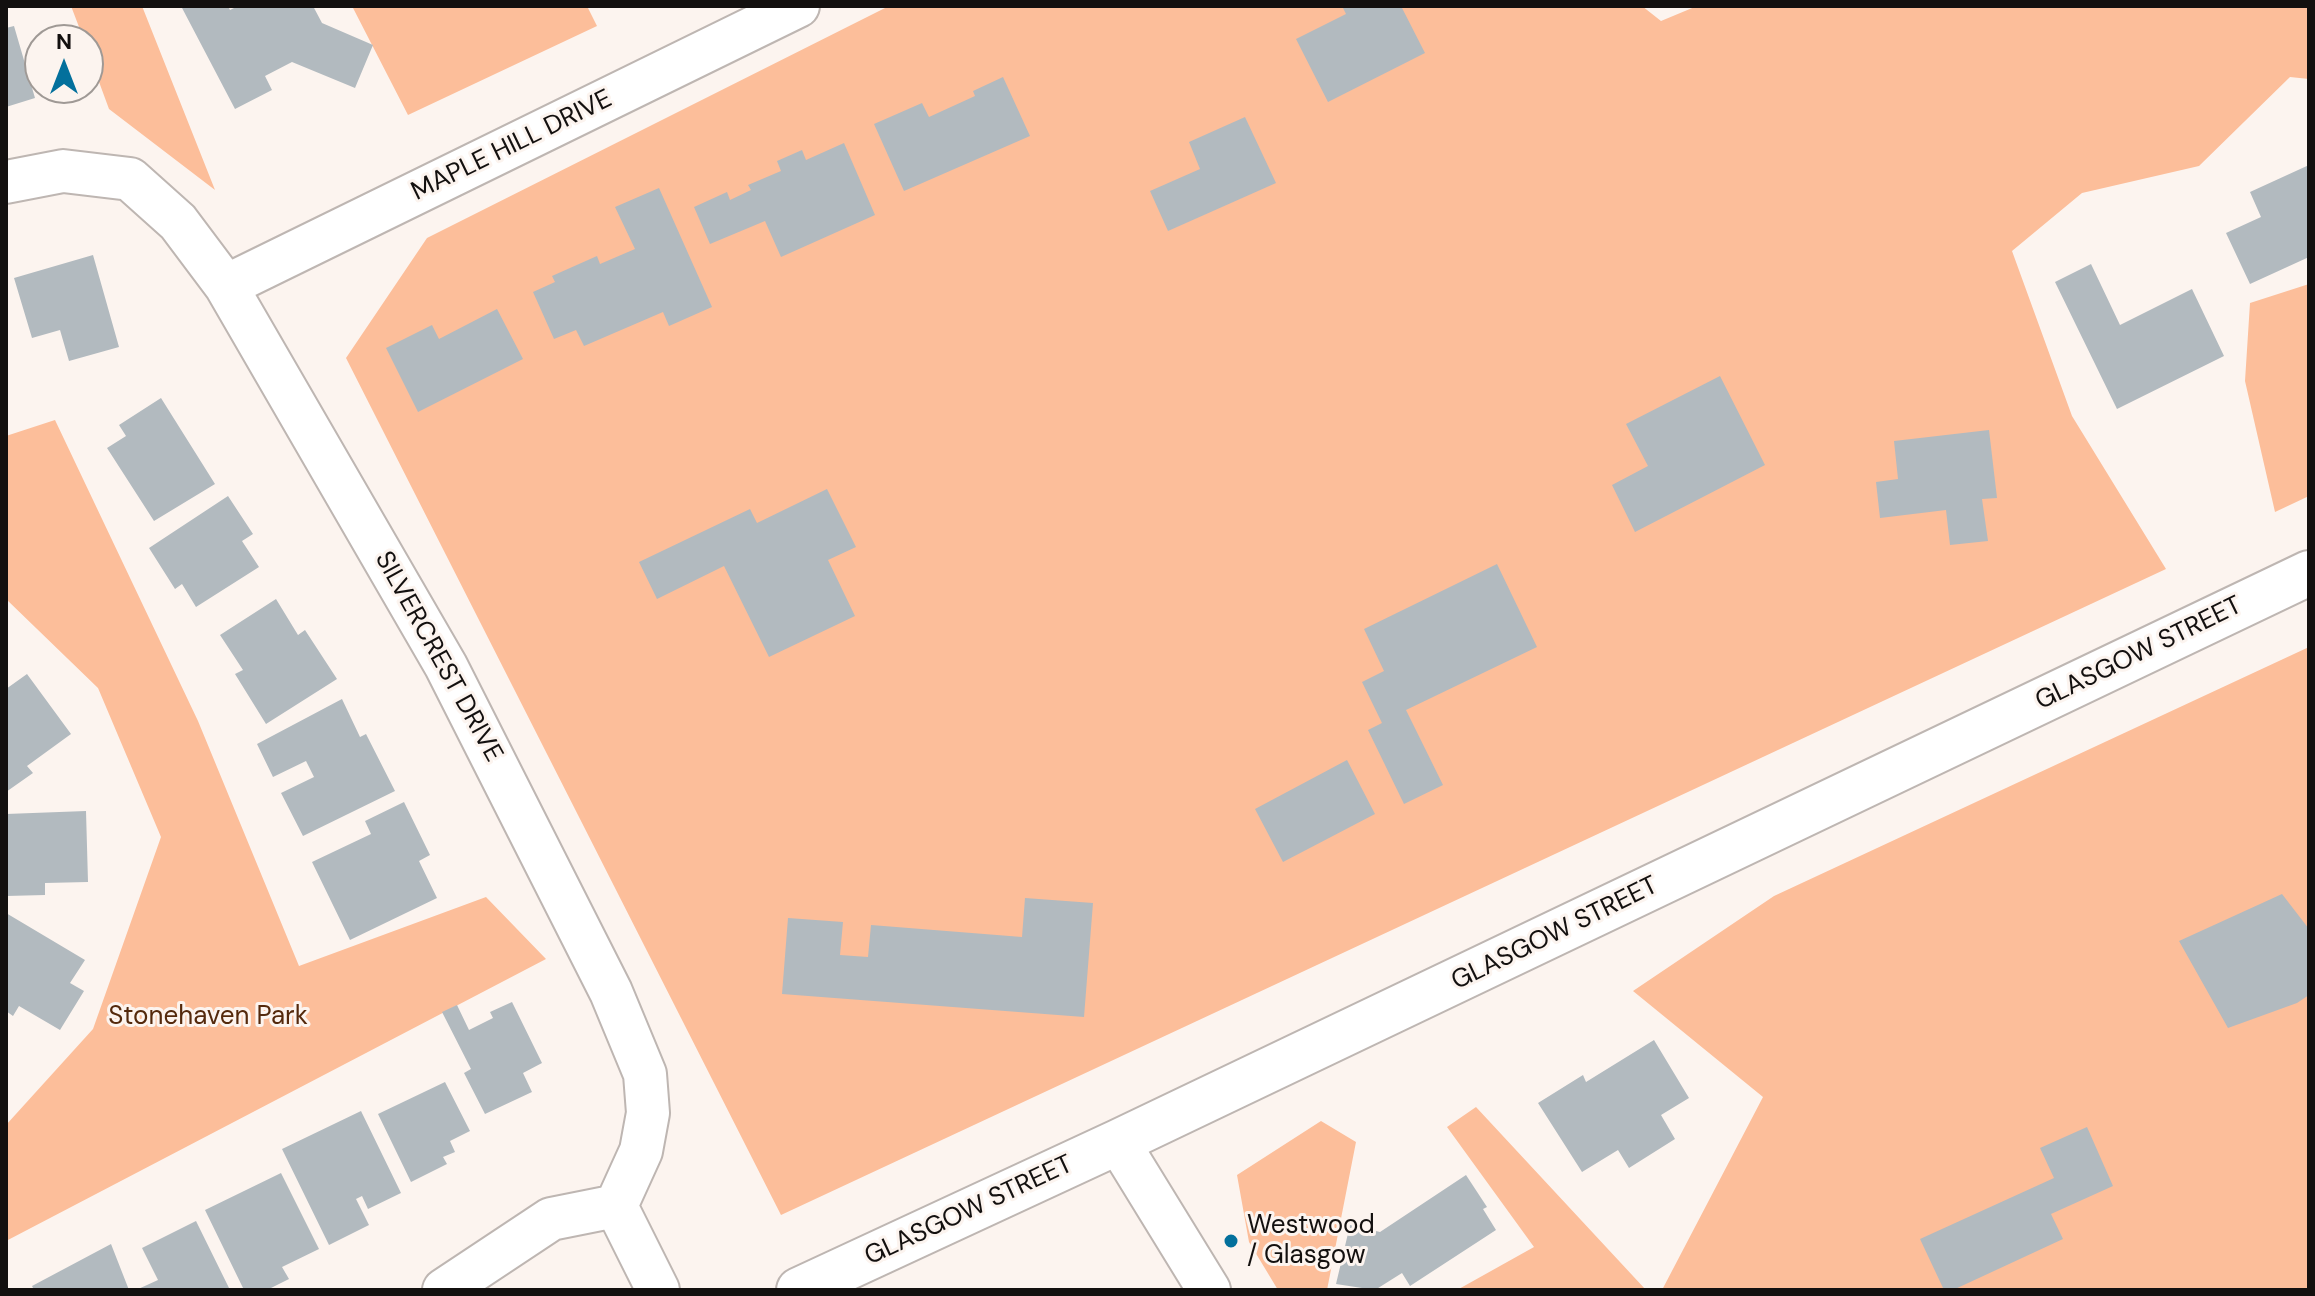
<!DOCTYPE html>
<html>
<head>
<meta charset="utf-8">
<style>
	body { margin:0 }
	#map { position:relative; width:2315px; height:1296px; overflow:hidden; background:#fcf4ef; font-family:"DM Sans",sans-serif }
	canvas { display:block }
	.frame { position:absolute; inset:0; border:8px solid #13100f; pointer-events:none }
	.north { position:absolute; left:24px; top:24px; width:80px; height:80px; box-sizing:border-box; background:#fcf4ef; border:2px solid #9f9995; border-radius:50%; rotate:0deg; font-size:22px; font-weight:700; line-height:32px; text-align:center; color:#13100f }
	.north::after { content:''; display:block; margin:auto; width:28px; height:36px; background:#03709c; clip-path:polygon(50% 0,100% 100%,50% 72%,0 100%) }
</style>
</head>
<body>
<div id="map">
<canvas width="2315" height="1296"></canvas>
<div class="frame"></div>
<div class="north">N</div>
</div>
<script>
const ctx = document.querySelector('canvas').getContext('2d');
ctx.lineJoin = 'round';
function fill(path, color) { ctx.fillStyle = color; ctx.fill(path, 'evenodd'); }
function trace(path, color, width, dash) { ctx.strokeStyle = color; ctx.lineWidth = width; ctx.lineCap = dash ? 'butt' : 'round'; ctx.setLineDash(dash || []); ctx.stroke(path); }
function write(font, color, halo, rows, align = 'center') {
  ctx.font = font + ' "DM Sans",sans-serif'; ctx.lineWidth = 6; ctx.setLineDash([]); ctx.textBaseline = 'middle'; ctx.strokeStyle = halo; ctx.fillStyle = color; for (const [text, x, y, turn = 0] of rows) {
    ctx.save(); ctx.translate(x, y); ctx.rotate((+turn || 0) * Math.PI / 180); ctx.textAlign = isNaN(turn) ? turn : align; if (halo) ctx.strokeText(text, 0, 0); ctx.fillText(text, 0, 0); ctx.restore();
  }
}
fill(new Path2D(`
	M 71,6 L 142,6 L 215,190 L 109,109 L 88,52 L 88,40 L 84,40 Z
	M 352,6 L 587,6 L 597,26 L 408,115 Z
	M 889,6 L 1642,6 L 1661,21 L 1697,6 L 2309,6 L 2309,79 L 2290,77 L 2199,166 L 2082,193 L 2012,251 L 2072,416 L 2166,569 L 781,1215 L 346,358 L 427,238 Z
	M 2309,284 L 2309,496 L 2275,512 L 2245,381 L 2250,303 Z
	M 55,420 L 198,721 L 299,966 L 486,897 L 546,959 L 6,1241 L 6,1125 L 93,1029 L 161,837 L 98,688 L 6,599 L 6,436 Z
	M 2309,647 L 2309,1290 L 1662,1290 L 1763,1097 L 1633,991 L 1774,896 Z
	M 1476,1107 L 1646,1290 L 1457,1290 L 1534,1247 L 1447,1127 Z
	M 1321,1121 L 1356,1142 L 1327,1290 L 1278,1290 L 1249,1242 L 1237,1175 Z`), '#fcbe9a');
fill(new Path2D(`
	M 181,6 L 228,6 L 230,10 L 238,6 L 313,6 L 322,23 L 373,45 L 355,88 L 292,62 L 265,76 L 272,90 L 235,109 Z
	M 1342,6 L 1401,6 L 1425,53 L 1328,102 L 1296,39 L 1346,14 Z
	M 14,26 L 35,98 L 6,107 L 6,28 Z
	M 1003,77 L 1030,136 L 904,191 L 874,124 L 922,103 L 929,117 L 975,96 L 973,91 Z
	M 1245,117 L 1276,183 L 1168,231 L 1150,191 L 1200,169 L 1189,142 Z
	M 844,143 L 875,215 L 781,257 L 765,221 L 710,244 L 694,207 L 727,192 L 730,200 L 751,190 L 748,185 L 781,171 L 777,161 L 802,150 L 806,160 Z
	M 2309,165 L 2309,257 L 2250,284 L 2226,233 L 2261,217 L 2250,192 Z
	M 659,188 L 712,307 L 669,326 L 663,312 L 584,346 L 576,330 L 554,339 L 533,292 L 555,282 L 552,276 L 597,256 L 600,264 L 635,249 L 615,207 Z
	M 93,255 L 119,347 L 69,361 L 60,330 L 32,338 L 14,278 Z
	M 2091,264 L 2120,325 L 2192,289 L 2224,356 L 2117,409 L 2055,282 Z
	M 497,309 L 523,359 L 418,412 L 386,348 L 432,325 L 439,339 Z
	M 1720,376 L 1765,465 L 1635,532 L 1612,485 L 1648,466 L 1626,424 Z
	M 161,398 L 215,484 L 154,521 L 107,448 L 126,436 L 119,425 Z
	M 1989,430 L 1997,498 L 1982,499 L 1988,541 L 1950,545 L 1946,510 L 1880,518 L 1876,482 L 1898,479 L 1894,441 Z
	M 827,489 L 856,547 L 828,560 L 855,616 L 769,657 L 724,566 L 657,599 L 639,562 L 750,509 L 757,523 Z
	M 228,496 L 253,534 L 242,541 L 259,567 L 196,607 L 182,584 L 175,589 L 149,548 Z
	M 1497,564 L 1537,647 L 1406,710 L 1443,785 L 1404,804 L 1368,730 L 1382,723 L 1362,682 L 1384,671 L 1364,629 Z
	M 276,599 L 298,635 L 305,630 L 337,679 L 266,724 L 235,674 L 243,670 L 220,635 Z
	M 27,674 L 71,734 L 27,766 L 33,773 L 6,792 L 6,689 Z
	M 342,699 L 360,737 L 366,734 L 395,791 L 303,836 L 281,793 L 314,777 L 306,761 L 273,777 L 257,744 Z
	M 1347,760 L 1375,814 L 1283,862 L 1255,809 Z
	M 404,802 L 430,855 L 419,861 L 437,898 L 350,940 L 312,862 L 371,834 L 365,821 Z
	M 86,811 L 88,882 L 45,883 L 45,895 L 6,896 L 6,814 Z
	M 2282,894 L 2309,929 L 2309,995 L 2297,1003 L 2228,1028 L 2179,941 Z
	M 1025,898 L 1093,903 L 1084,1017 L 782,994 L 788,918 L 843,922 L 840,955 L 868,957 L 871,925 L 1022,937 Z
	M 6,913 L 85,960 L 70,983 L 84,991 L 60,1030 L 19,1006 L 13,1016 L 6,1011 Z
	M 512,1002 L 542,1063 L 523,1073 L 532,1092 L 485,1114 L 464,1073 L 471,1069 L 442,1012 L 457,1005 L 469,1030 L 493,1018 L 490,1012 Z
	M 1654,1040 L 1689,1098 L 1661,1115 L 1675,1139 L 1629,1168 L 1618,1150 L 1582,1172 L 1538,1103 L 1583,1075 L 1586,1082 Z
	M 445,1082 L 470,1131 L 450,1141 L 455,1152 L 443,1157 L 447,1164 L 411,1182 L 378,1114 Z
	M 361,1111 L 401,1193 L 368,1209 L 362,1196 L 356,1199 L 369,1225 L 329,1245 L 282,1149 Z
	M 2087,1127 L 2113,1186 L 2051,1214 L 2063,1239 L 1953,1290 L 1944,1290 L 1920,1239 L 2054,1178 L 2040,1148 Z
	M 281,1173 L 319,1249 L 282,1267 L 289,1279 L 267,1290 L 244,1290 L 205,1210 Z
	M 1466,1175 L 1487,1207 L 1483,1209 L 1496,1230 L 1410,1286 L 1402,1273 L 1375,1290 L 1336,1284 L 1350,1225 L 1380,1232 Z
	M 196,1221 L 230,1290 L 136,1290 L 158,1280 L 142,1248 Z
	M 111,1244 L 129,1290 L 34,1290 L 32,1286 Z`), '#b2babf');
const minor = new Path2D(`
	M 6,182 L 63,171 L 130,179 L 178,222 L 226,286 L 446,666 L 611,992 L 645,1074 L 648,1113 L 641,1151 L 616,1206
	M 226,286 L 798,6
	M 1118,1142 L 1209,1290
	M 616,1206 L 658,1290
	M 444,1290 L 551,1219 L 616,1206`);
const tertiary = new Path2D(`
	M 799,1290 L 1118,1142 L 2309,573`);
trace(minor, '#beb6b2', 46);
trace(tertiary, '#beb6b2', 48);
trace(minor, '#fff', 42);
trace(tertiary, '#fff', 44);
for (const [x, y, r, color] of [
	[1231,1241,8,"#03709c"]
]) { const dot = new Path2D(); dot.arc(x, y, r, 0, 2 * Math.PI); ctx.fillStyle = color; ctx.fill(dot); trace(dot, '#fcf4ef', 3); }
write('26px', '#13100f', '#fcf4ef', [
	["MAPLE HILL DRIVE",512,146,-26],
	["GLASGOW STREET",2139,654,-26],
	["SILVERCREST DRIVE",438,657,61],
	["GLASGOW STREET",1555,934,-26],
	["GLASGOW STREET",969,1211,-25]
]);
write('26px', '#54290c', '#fcf4ef', [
	["Stonehaven Park",208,1017]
]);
write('26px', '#13100f', '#fcf4ef', [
	["Westwood",1247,1226],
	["/ Glasgow",1247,1256]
], 'left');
</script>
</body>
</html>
